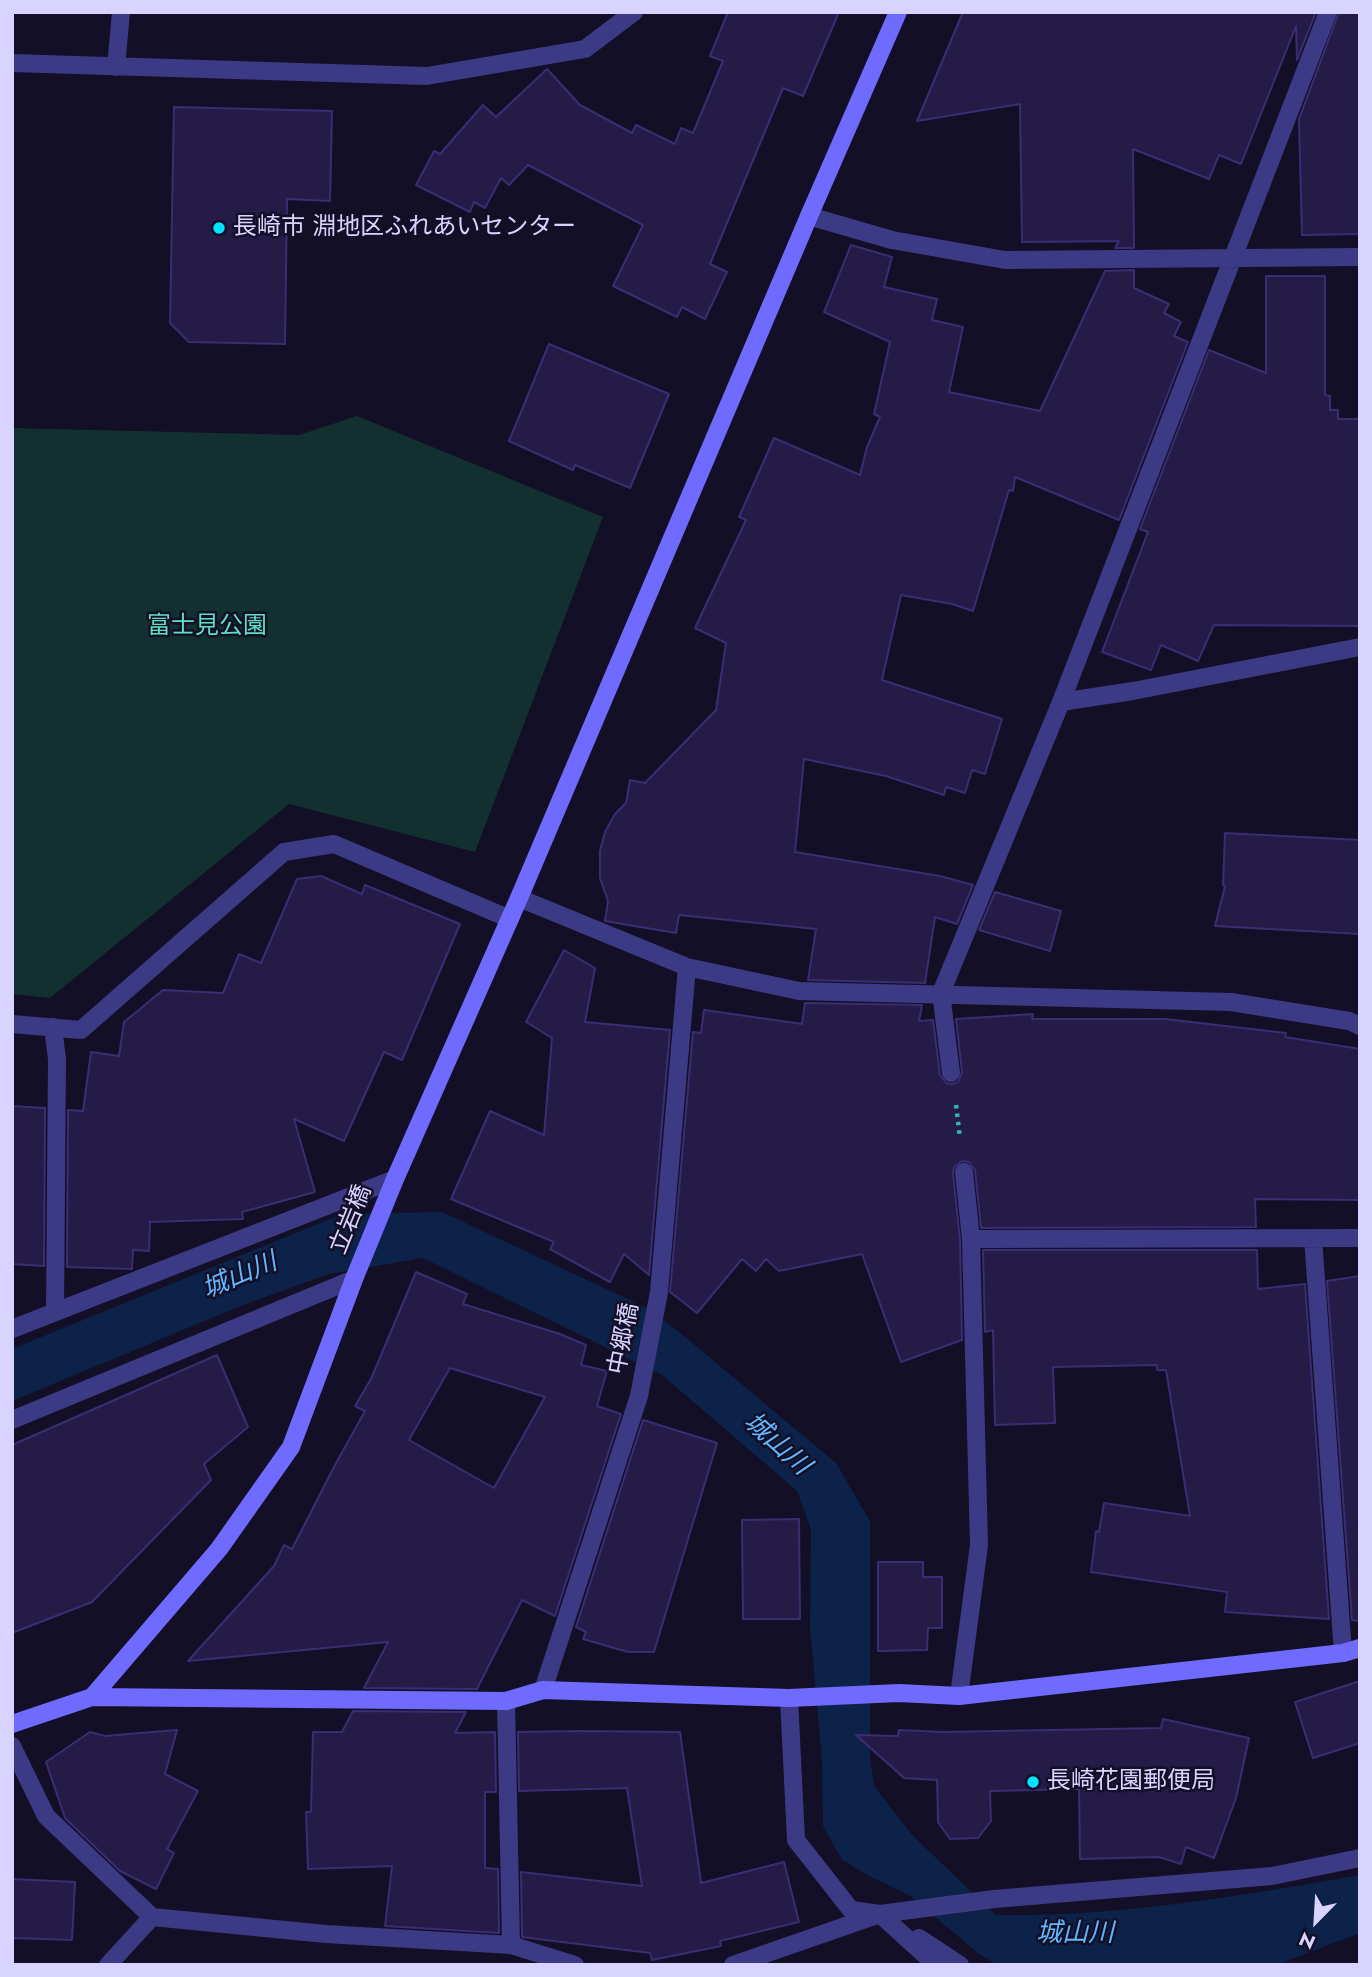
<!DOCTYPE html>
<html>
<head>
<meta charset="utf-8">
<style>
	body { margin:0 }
	#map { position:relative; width:1372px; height:1977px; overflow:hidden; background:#130f26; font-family:Jost,sans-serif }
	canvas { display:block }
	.frame { position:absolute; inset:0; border:14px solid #d9d4ff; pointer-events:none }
	.north { position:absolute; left:1281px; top:1886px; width:70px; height:70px; -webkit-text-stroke:5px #130f26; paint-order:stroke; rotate:204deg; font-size:19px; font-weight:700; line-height:28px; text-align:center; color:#d9d4ff }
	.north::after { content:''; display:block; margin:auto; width:24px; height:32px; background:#d9d4ff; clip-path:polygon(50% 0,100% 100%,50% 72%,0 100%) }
</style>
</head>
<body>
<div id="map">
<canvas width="1372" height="1977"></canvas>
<div class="frame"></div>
<div class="north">N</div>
</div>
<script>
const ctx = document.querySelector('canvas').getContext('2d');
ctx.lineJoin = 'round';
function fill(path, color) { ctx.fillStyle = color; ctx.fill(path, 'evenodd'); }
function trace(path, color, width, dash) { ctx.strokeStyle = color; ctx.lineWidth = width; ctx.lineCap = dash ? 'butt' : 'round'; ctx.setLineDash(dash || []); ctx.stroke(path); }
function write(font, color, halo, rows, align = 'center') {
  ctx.font = font + ' Jost,"Noto Sans JP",sans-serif'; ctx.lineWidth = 5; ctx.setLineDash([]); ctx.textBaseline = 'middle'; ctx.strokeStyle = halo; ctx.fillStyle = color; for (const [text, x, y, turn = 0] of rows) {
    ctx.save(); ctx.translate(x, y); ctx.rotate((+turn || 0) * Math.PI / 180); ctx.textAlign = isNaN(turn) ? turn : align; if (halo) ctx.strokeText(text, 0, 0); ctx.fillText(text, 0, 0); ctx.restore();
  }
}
fill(new Path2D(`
	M 357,416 L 603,517 L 475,852 L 289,804 L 50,998 L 12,994 L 12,428 L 299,435 Z`), '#12302f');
fill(new Path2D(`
	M 442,1212 L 645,1307 L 673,1327 L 836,1463 L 870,1521 L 870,1758 L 874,1786 L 912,1835 L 996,1915 C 1117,1917 1240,1896 1360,1875 L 1360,1933 L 1276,1965 L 997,1965 L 978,1953 L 909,1895 L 871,1877 L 842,1860 L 823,1826 L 822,1761 L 810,1627 L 811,1529 L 797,1491 L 662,1375 L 423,1258 L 329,1274 L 243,1305 L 12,1401 L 12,1349 L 342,1214 Z`), '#0c2248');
const building = new Path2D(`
	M 728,12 L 839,12 L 803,96 L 783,88 L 710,264 L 727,272 L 705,319 L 682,307 L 677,317 L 613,286 L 643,225 L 528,165 L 509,185 L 501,178 L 485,208 L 474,202 L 470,212 L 416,185 L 434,151 L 440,154 L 483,105 L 496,117 L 547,69 L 580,105 L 632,133 L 636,125 L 675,144 L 681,128 L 693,133 L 723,61 L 710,56 Z
	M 963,12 L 1316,12 L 1297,60 L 1296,26 L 1241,164 L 1219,155 L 1209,179 L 1133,149 L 1134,248 L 1115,248 L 1119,241 L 1022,242 L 1020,104 L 917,121 Z
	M 1339,12 L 1360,12 L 1360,234 L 1302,235 L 1299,119 Z
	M 174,107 L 332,111 L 330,201 L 287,199 L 285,344 L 189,342 L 170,323 Z
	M 851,245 L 892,257 L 884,287 L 937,299 L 932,320 L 963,327 L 949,392 L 1040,411 L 1105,271 L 1134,270 L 1134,288 L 1169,304 L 1164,313 L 1181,322 L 1174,336 L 1188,342 L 1119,520 L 1015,477 L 1013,491 L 1009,490 L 973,611 L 952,604 L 901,595 L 882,680 L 1002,719 L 985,774 L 972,770 L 965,793 L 946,787 L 944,795 L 886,776 L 804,759 L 795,852 L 940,876 L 973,885 L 957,924 L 935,917 L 925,983 L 808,980 L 816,929 L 679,915 L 676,933 L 605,921 L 608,901 L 600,878 L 600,851 L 605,832 L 615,814 L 626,803 L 630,780 L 645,783 L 716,710 L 726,643 L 695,628 L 746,520 L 739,517 L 774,438 L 860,475 L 867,447 L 880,417 L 874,414 L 890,342 L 824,312 Z
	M 1266,276 L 1325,276 L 1325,395 L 1330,396 L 1330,410 L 1338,410 L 1338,419 L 1360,419 L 1360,626 L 1214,625 L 1198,661 L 1161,645 L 1151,670 L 1102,652 L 1148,532 L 1140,529 L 1209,350 L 1266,373 Z
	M 549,344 L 669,394 L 630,488 L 575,465 L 573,470 L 509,441 Z
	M 1225,833 L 1360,840 L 1360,934 L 1215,926 L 1225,886 L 1223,885 Z
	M 321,876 L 362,894 L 365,885 L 460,924 L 402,1060 L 384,1052 L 344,1141 L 294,1119 L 315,1192 L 242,1212 L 243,1219 L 150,1222 L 149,1251 L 133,1250 L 132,1269 L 67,1267 L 68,1110 L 83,1111 L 91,1052 L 119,1056 L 124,1022 L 163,990 L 223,993 L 239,954 L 261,963 L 297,879 Z
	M 995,892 L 1061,911 L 1050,951 L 979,930 Z
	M 564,950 L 595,968 L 585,1022 L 670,1030 L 649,1275 L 624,1254 L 610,1282 L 550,1249 L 554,1242 L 451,1199 L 490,1111 L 544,1135 L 552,1038 L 526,1022 Z
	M 805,1003 L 922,1005 L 919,1021 L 933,1020 L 940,1075 L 946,1083 L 952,1084 L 958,1082 L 962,1072 L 956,1019 L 1033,1014 L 1032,1019 L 1165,1019 L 1286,1033 L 1285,1037 L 1360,1049 L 1360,1200 L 1255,1199 L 1256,1227 L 981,1228 L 975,1170 L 969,1162 L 962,1161 L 954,1167 L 953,1173 L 960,1240 L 962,1340 L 901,1362 L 862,1254 L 779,1271 L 766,1259 L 756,1271 L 742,1259 L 697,1313 L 670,1292 L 693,1032 L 701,1033 L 704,1010 L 802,1024 Z
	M 12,1106 L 45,1108 L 44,1266 L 12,1264 Z
	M 983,1250 L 1257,1250 L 1258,1289 L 1305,1284 L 1329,1619 L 1225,1612 L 1227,1592 L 1091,1572 L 1096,1531 L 1099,1532 L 1104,1503 L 1190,1516 L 1166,1370 L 1157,1370 L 1157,1365 L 1053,1367 L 1055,1423 L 995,1425 L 993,1330 L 985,1332 Z
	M 416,1272 L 467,1294 L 463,1304 L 560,1334 L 586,1345 L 581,1365 L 607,1371 L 597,1406 L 621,1414 L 555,1616 L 522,1600 L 477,1689 L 364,1688 L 388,1642 L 188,1661 L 274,1566 L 284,1545 L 292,1549 L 335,1465 L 365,1411 L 355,1406 L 371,1379 ZM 450,1368 L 545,1397 L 494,1488 L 409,1440 Z
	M 1360,1276 L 1360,1621 L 1352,1620 L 1327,1281 Z
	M 217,1355 L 248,1427 L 204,1464 L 211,1480 L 92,1602 L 12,1633 L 12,1445 Z
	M 643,1420 L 717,1443 L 654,1652 L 628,1652 L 583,1639 L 586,1632 L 576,1627 Z
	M 799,1519 L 800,1619 L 743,1619 L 742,1520 Z
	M 878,1562 L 923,1562 L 923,1577 L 942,1577 L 942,1628 L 928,1628 L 927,1650 L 878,1651 Z
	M 1360,1681 L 1360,1743 L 1313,1758 L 1295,1702 Z
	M 353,1711 L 466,1712 L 455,1733 L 495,1732 L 496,1792 L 485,1792 L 485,1868 L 498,1869 L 499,1933 L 385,1926 L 392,1866 L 308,1869 L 306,1812 L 311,1812 L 313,1732 L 342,1732 Z
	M 1163,1719 L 1249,1738 L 1236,1798 L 1214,1858 L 1186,1847 L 1181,1864 L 1159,1857 L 1080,1859 L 1079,1789 L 990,1791 L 991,1821 L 978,1838 L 950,1839 L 938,1822 L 937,1780 L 904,1778 L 856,1735 L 898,1736 L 899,1730 L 943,1732 L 1161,1728 Z
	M 177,1730 L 165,1774 L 198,1791 L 167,1849 L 174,1853 L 156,1889 L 120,1871 L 65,1818 L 46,1762 L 90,1732 L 105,1736 Z
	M 580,1731 L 680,1732 L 701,1883 L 784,1862 L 799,1922 L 720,1941 L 721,1946 L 652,1960 L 650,1953 L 522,1937 L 521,1872 L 642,1886 L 627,1788 L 519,1791 L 518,1732 Z
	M 12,1879 L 75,1882 L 72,1940 L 12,1938 Z`);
fill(building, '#241b47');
trace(building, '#3b2d73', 2);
trace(new Path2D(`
	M 956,1105 L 960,1138`), '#2fb8b0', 4.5, [3.5, 5]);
trace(new Path2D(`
	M 12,63 L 427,76 L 585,49 L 634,12
	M 116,67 L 121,12
	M 809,216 L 892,240 L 1005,260 L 1360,257
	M 1061,702 L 1133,691 L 1360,647
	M 519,898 L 687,967 L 799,991 L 1231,1002 L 1349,1021 L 1360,1026
	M 12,1024 L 81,1030 L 284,852 L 334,844 L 510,919
	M 53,1027 L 57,1059 L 55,1311
	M 951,1073 L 941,993 L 1061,702 L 1328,12
	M 1313,1238 L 1343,1653
	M 971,1239 L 1360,1238
	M 12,1329 L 395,1179
	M 12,1420 L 354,1279
	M 543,1690 L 639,1396 L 659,1292 L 687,967
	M 959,1696 L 979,1545 L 971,1239 L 964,1172
	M 789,1698 L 796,1840 L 851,1910 L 880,1914 L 936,1965
	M 506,1701 L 511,1945
	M 12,1746 L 46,1816 L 152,1917 L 326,1934 L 511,1945 L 575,1965
	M 919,1938 L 960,1965
	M 108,1965 L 152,1917
	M 733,1965 L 880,1914 L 994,1899 L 1272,1876 L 1360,1858`), '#3d3a85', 18);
trace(new Path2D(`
	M 92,1697 L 506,1701 L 543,1690 L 789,1698 L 899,1693 L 959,1696 L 1343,1653 L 1360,1648
	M 12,1724 L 92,1697 L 219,1549 L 291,1447 L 354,1279 L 395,1179 L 519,898 L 809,216 L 898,12`), '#6f6bff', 18);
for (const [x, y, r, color] of [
	[219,228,7,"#00e5ff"],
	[1033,1782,7,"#00e5ff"]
]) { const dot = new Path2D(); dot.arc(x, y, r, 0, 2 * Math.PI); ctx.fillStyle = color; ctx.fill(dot); trace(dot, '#130f26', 2.5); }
write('24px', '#d9d4ff', '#130f26', [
	["長崎市 淵地区ふれあいセンター",233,228],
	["長崎花園郵便局",1047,1782]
], 'left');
write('24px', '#5fe0c0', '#130f26', [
	["富士見公園",207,627]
]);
write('24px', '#d9d4ff', '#130f26', [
	["立岩橋",352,1220,-68],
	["中郷橋",625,1339,-79]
]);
write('italic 26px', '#62b6ff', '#130f26', [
	["城山川",240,1277,-23],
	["城山川",776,1445,42],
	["城山川",1075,1935]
]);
</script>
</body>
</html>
